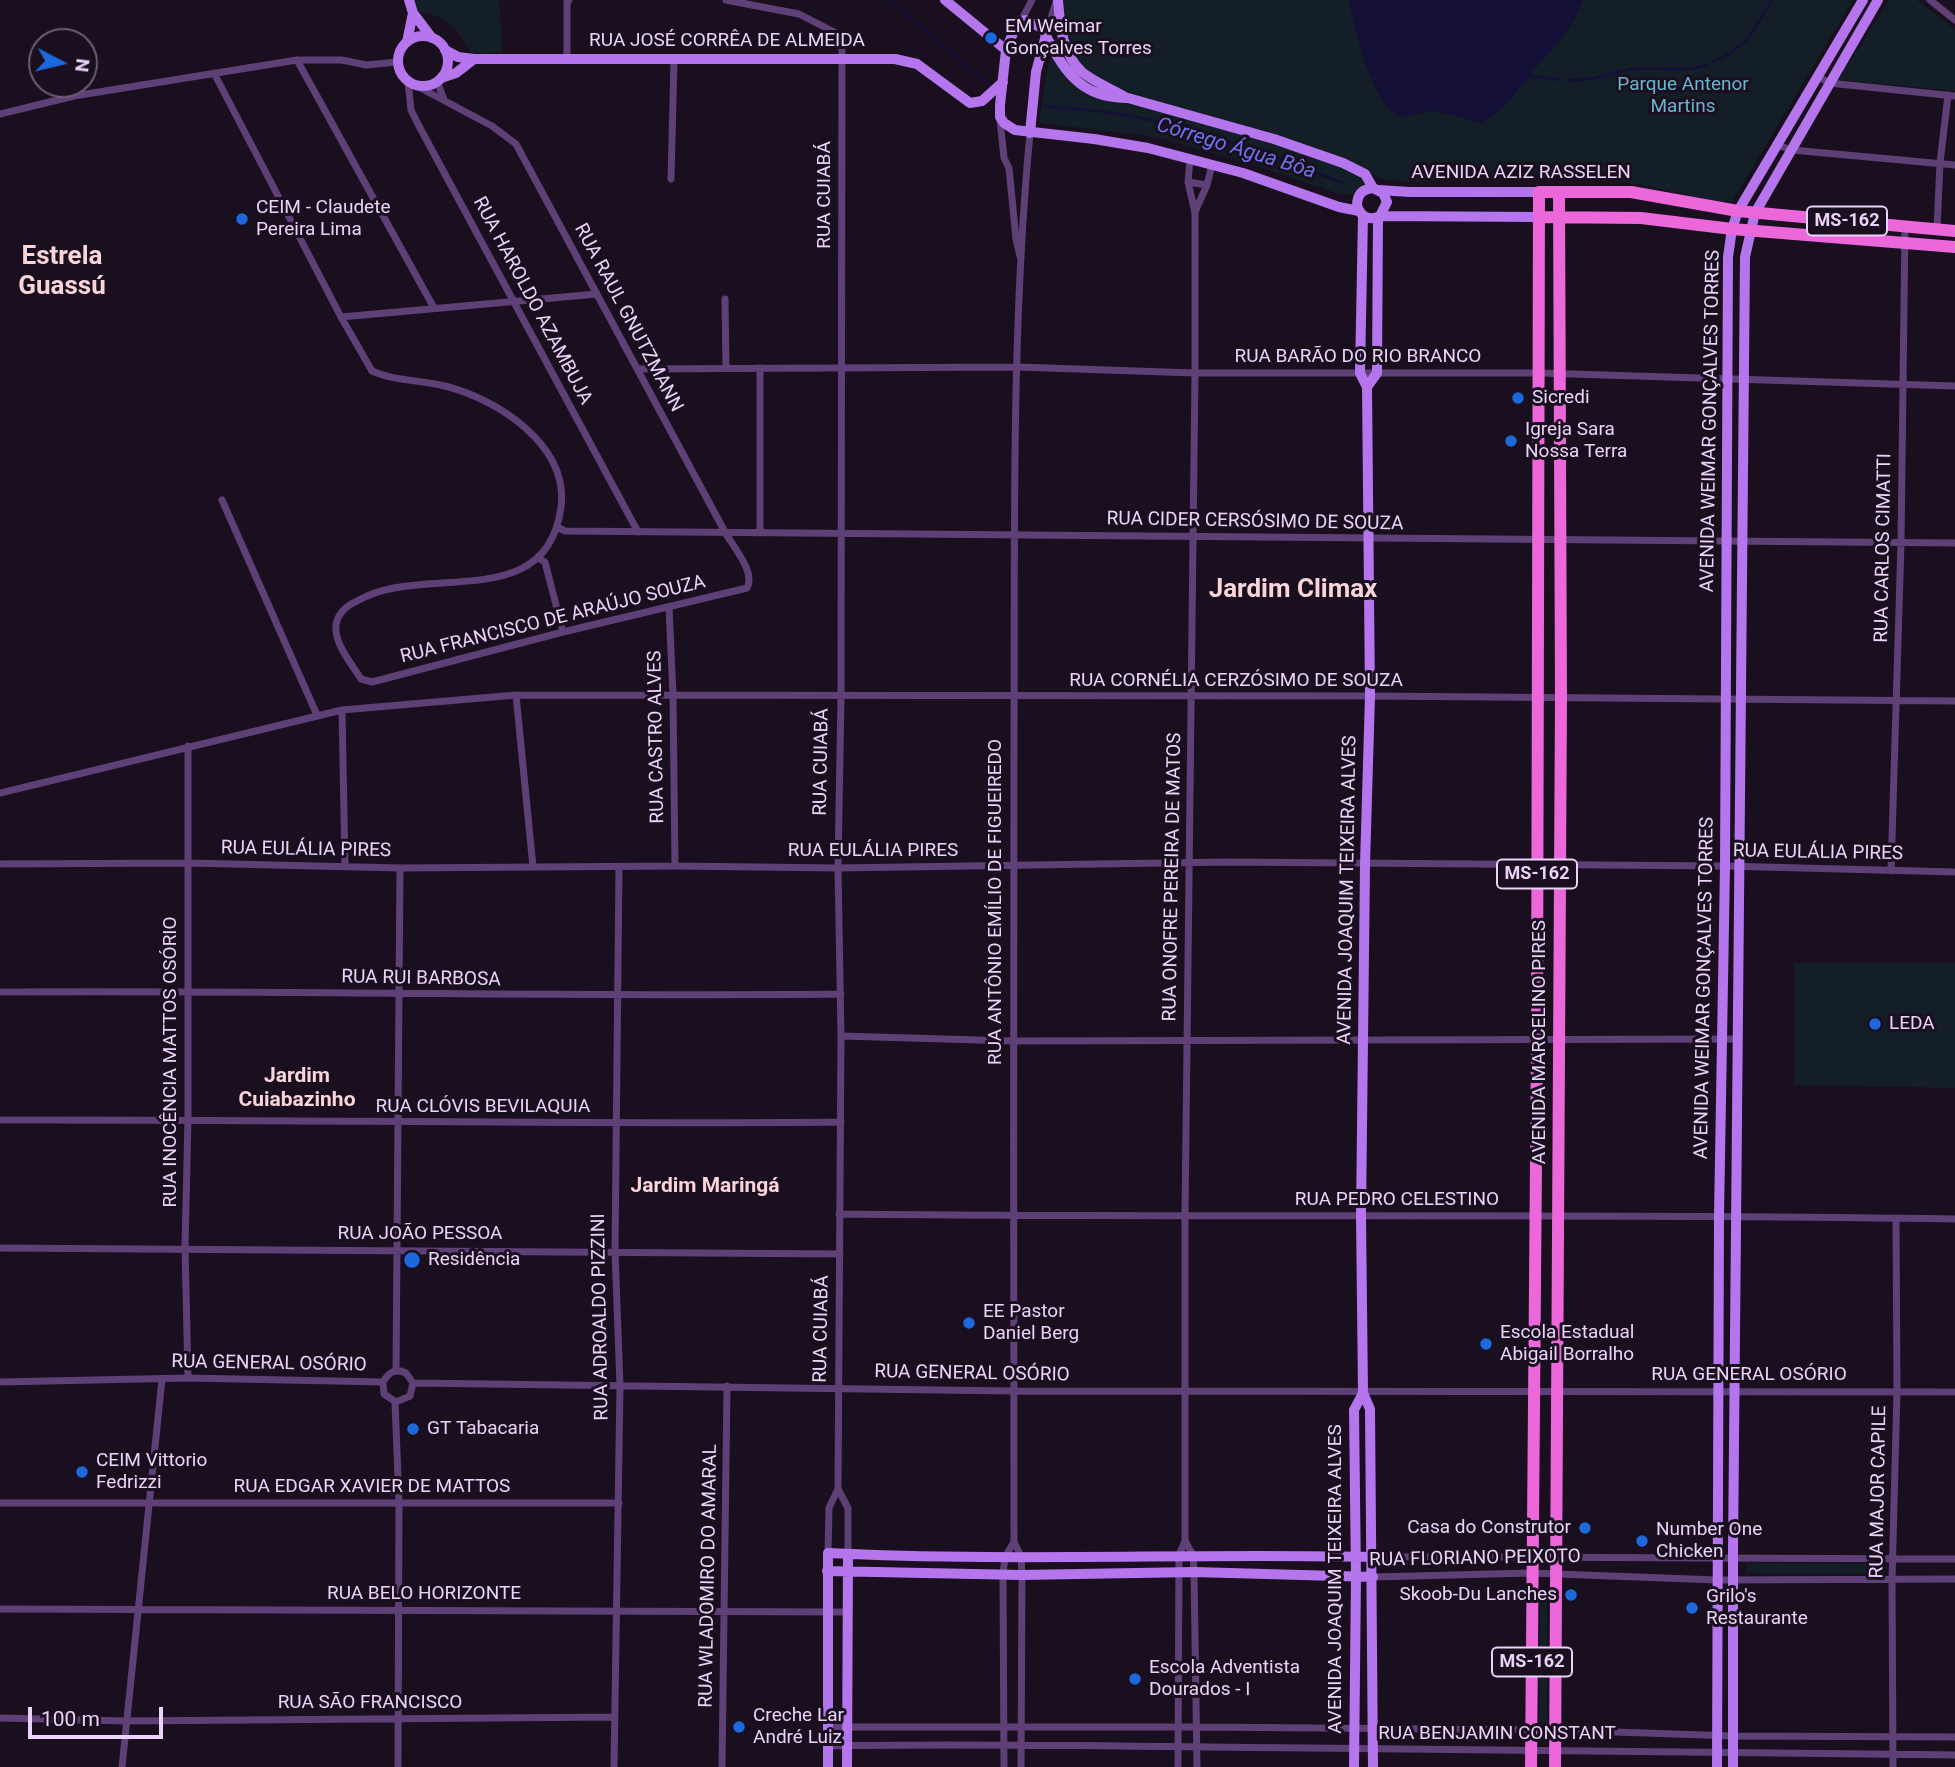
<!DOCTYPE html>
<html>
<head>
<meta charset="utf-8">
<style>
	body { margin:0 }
	#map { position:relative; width:1955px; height:1767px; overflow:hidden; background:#190f1e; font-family:Roboto,sans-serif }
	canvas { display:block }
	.north { position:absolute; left:28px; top:28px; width:70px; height:70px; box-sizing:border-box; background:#190f1e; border:2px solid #6d5d76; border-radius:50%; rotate:97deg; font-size:19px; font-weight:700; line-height:28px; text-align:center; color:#ead2f9 }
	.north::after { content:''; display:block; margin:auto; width:24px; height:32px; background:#1d68da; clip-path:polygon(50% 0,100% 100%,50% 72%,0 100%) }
	.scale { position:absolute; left:28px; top:1707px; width:135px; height:32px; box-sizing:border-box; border:4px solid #ead2f9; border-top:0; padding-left:9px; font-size:21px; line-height:24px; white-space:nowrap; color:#ead2f9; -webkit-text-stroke:5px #190f1e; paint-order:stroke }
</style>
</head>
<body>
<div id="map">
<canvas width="1955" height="1767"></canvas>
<div class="north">N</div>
<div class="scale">100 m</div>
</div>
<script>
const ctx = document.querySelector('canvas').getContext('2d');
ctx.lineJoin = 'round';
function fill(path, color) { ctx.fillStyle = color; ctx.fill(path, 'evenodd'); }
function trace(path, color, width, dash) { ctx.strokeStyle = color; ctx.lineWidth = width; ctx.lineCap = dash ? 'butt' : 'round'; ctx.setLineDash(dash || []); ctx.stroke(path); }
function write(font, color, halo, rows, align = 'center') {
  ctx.font = font + ' Roboto,sans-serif'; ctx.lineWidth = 6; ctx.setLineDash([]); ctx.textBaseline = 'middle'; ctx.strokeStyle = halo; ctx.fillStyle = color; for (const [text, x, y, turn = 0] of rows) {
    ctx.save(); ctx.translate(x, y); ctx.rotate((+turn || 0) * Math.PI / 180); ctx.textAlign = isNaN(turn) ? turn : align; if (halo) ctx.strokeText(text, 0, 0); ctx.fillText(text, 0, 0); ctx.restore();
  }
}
fill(new Path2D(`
	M 414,0 L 499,0 L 503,52 L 472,54 C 458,30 445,14 417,12 Z
	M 1065,0 L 1853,0 L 1732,202 L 1713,201 L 1634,183 L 1575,177 L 1415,182 L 1385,180 L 1366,172 L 1360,174 L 1361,179 L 1365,183 L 1349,195 L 1339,194 L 1255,165 L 1156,137 L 1039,123 L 1047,72 Z
	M 1889,0 L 1917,0 L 1955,29 L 1955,91 L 1838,80 Z
	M 1794,963 L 1955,963 L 1955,1088 L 1794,1085 Z
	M 1747,1563 L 1886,1564 L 1885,1574 L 1747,1573 Z
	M 1540,1591 L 1547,1591 L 1547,1724 L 1539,1724 Z`), '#131e27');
fill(new Path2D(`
	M 1349,0 L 1583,0 C 1572,28 1559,42 1539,64 C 1519,86 1509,108 1481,123 C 1465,119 1449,113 1433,111 C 1422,110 1412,118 1401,116 C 1375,112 1352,24 1349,0 Z`), '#140f37');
trace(new Path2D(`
	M 889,0 L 993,88
	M 1713,62 L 1729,54 L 1748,39 L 1772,0
	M 1530,76 L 1561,80
	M 1568,80 C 1593,82 1610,72 1634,69 C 1660,66 1682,74 1707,65
	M 1045,106 C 1071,109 1099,110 1126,115 C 1200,129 1273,155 1343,183
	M 1400,198 L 1494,197`), '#140f37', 2.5);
trace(new Path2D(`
	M 726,0 L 799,14 L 842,36 L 841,697 L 838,868 L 841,1036 L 838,1489 L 829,1508 L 828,1553
	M 1930,0 L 1955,20
	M 1021,21 L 1032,0
	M 1046,34 L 1056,2
	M 567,59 L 567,0 L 569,0
	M 297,60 L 434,308
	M 214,73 L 341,317 L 372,371 C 394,381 421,380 445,386 C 497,399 569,445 561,507 C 548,610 434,567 367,596 C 358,601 347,604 341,613 C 325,634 350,661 361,679 L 372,682 L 563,632 L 747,588 C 756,572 733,547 725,532 L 516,144 L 492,126 L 413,84
	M 1819,77 L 1829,83 L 1955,96
	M 408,81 L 411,110 L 419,126 L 638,532
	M 437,81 L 444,100
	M 0,114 L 74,96 L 297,60 L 342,60 L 366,65 L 398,62
	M 1000,120 L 1004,158 L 1009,168 L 1016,239 L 1020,256
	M 1777,145 L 1792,150 L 1955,165
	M 671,179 L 674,61
	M 1188,182 L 1207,185
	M 1195,212 L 1207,185 L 1212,165
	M 1937,229 L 1940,163 L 1948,95
	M 725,299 L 726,368
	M 341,317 L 597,294
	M 638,369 L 1018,367 L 1195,373 L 1540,373 L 1955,386
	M 222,500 L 317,715
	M 557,527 L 565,531 L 1955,543
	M 760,533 L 760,368
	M 538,558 L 545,562 L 563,632
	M 669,607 L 673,695 L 675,866
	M 516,695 L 533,867
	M 342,710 L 345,866
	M 0,793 L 342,710 L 516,695 L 1370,696 L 1955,701
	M 0,864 L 188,863 L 400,868 L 675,866 L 838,868 L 1227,862 L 1725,866 L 1955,872
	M 1891,871 L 1901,543 L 1905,226
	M 0,992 C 280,990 561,997 841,994
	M 841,1036 L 1013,1041 L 1738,1039
	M 0,1120 C 280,1119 560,1125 841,1122
	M 839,1214 C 1211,1218 1583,1213 1955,1219
	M 0,1248 L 840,1254
	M 396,1371 L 400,868
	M 188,1378 L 185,1247 L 188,1119 L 188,746
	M 0,1382 L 188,1378 L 383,1382
	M 383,1382 L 384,1394 L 396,1402 L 410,1396 L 413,1383
	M 383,1382 C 389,1372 395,1368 406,1373 L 413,1383
	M 413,1383 L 1013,1391 L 1955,1392
	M 395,1402 L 399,1502 L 398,1767
	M 838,1489 L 848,1508 L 848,1554
	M 0,1503 L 619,1503
	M 1185,1541 L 1193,1555 L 1194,1572 L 1197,1767
	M 1373,1557 C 1567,1556 1761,1559 1955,1559
	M 1373,1577 L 1531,1573 L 1717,1580 L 1955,1579
	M 0,1609 L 848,1612
	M 0,1718 L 126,1721 L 614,1717
	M 829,1727 L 1198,1727 L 1556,1730 L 1733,1736 L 1955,1737
	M 828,1746 C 988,1743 1149,1747 1309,1748 C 1525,1751 1740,1752 1955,1755
	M 122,1767 L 162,1379
	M 614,1767 L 620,1385 L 615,1251 L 619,867
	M 722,1767 L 727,1386
	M 1004,1767 L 1003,1574 L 1005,1557 L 1014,1542
	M 1021,1767 L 1022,1575 L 1021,1556 L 1014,1542 C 1013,1273 1014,1003 1014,734 C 1015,534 1011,332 1030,133
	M 1178,1767 L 1179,1555 L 1185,1541 L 1185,1215 L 1195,373 L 1195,213 L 1188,182 L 1190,159
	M 1893,1767 L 1892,1580 L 1897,1391 L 1896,1219`), '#5e4077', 7);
trace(new Path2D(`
	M 409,0 L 413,13 L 432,38
	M 945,0 L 1006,50
	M 1058,0 C 1060,25 1062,54 1082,72 C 1094,82 1112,89 1125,97
	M398 61a25 25 0 1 1 50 0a25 25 0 1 1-50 0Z
	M 407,42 L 413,13
	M 445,50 L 458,57 L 474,59 L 895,59 L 917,64 L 970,103 L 982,101 L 1003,82
	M 441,78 L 456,73 L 474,59
	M 1030,133 L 1036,72 L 1046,35
	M 1378,190 L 1410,192 L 1539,192
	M 1359,211 L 1339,207 L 1243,173 L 1148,148 L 1094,139 L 1015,130 L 1004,123 L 1000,117 L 1000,105 L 1006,50 L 1015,28 L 1025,20 L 1042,28 C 1062,67 1078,99 1128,98 L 1274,139 L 1343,163 L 1365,174 L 1373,188
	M 1363,216 L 1360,373 L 1367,387 L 1370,696 L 1365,864 L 1361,1215 L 1363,1393 L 1370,1409 L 1373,1767
	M 1380,216 L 1387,202 L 1383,193 L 1373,188 C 1362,189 1357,195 1357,206 C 1361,217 1369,221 1380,216 L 1539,217
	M 1367,387 L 1377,373 L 1378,217
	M 827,1571 L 1022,1575 L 1194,1572 L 1373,1577
	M 828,1767 L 828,1553 C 1009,1562 1191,1553 1373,1557
	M 847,1767 L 848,1554
	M 1354,1767 L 1356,1577 L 1354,1410 L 1363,1393
	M 1717,1767 L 1719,1216 L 1725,866 L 1728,257 L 1732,229 L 1738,211 L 1863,0
	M 1733,1767 L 1733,1549 L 1745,257 L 1755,213 L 1878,0`), '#b475ed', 10);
trace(new Path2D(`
	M 1539,217 L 1641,218 L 1732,229 L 1955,247
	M 1531,1767 L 1537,1041 L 1539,192 L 1631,192 L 1738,211 L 1955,231
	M 1555,1767 L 1561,698 L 1559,192`), '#eb67da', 12);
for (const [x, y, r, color] of [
	[991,38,7,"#1d68da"],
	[242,219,7,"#1d68da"],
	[1518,398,7,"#1d68da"],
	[1511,441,7,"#1d68da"],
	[1875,1024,7,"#1d68da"],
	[412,1260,9,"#1d68da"],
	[969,1323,7,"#1d68da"],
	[1486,1344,7,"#1d68da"],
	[413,1429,7,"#1d68da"],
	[82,1472,7,"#1d68da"],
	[1585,1528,7,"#1d68da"],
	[1642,1541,7,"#1d68da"],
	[1571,1595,7,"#1d68da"],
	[1692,1608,7,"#1d68da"],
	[1135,1679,7,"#1d68da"],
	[739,1727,7,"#1d68da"]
]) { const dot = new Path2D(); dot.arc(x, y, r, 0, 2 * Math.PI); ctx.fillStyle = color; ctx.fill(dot); trace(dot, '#190f1e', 2.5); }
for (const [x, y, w] of [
	[1847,221,80],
	[1537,874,80],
	[1532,1662,80]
]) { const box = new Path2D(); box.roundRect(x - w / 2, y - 14.5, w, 29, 5); ctx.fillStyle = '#190f1e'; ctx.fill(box); trace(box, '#ead2f9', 2); }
write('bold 18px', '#ead2f9', null, [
	["MS-162",1847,221],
	["MS-162",1537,874],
	["MS-162",1532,1662]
]);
write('19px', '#ead2f9', '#190f1e', [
	["EM Weimar",1005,27],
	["Gonçalves Torres",1005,49],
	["CEIM - Claudete",256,208],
	["Pereira Lima",256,230],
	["Sicredi",1532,398],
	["Igreja Sara",1525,430],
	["Nossa Terra",1525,452],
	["LEDA",1889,1024],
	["Residência",428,1260],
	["EE Pastor",983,1312],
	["Daniel Berg",983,1334],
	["Escola Estadual",1500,1333],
	["Abigail Borralho",1500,1355],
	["GT Tabacaria",427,1429],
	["CEIM Vittorio",96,1461],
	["Fedrizzi",96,1483],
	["Casa do Construtor",1571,1528,"right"],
	["Number One",1656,1530],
	["Chicken",1656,1552],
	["Skoob-Du Lanches",1557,1595,"right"],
	["Grilo's",1706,1597],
	["Restaurante",1706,1619],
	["Escola Adventista",1149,1668],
	["Dourados - I",1149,1690],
	["Creche Lar",753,1716],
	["André Luiz",753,1738]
], 'left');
write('19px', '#ead2f9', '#190f1e', [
	["RUA JOSÉ CORRÊA DE ALMEIDA",727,41],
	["AVENIDA AZIZ RASSELEN",1521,173],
	["RUA CUIABÁ",825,195,-90],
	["RUA HAROLDO AZAMBUJA",532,301,62],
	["RUA RAUL GNUTZMANN",628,318,62],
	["RUA BARÃO DO RIO BRANCO",1358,357],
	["AVENIDA WEIMAR GONÇALVES TORRES",1711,421,-89],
	["RUA CIDER CERSÓSIMO DE SOUZA",1255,522,1],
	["RUA CARLOS CIMATTI",1884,548,-89],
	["RUA FRANCISCO DE ARAÚJO SOUZA",553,620,-14],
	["RUA CORNÉLIA CERZÓSIMO DE SOUZA",1236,681],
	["RUA CASTRO ALVES",657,737,-91],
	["RUA CUIABÁ",822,762,-89],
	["RUA EULÁLIA PIRES",306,850,1],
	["RUA EULÁLIA PIRES",873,851],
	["RUA EULÁLIA PIRES",1818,853,1],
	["RUA ONOFRE PEREIRA DE MATOS",1173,877,-89],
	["AVENIDA JOAQUIM TEIXEIRA ALVES",1348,890,-89],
	["RUA ANTÔNIO EMÍLIO DE FIGUEIREDO",996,902,-90],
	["RUA RUI BARBOSA",421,979,1],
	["AVENIDA WEIMAR GONÇALVES TORRES",1705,988,-89],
	["AVENIDA MARCELINO PIRES",1540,1042,-90],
	["RUA INOCÊNCIA MATTOS OSÓRIO",171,1062,-90],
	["RUA CLÓVIS BEVILAQUIA",483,1107],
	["RUA PEDRO CELESTINO",1397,1200],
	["RUA JOÃO PESSOA",420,1234],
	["RUA ADROALDO PIZZINI",601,1317,-91],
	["RUA CUIABÁ",822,1329,-89],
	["RUA GENERAL OSÓRIO",269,1364,1],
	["RUA GENERAL OSÓRIO",972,1374,1],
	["RUA GENERAL OSÓRIO",1749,1375],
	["RUA EDGAR XAVIER DE MATTOS",372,1487],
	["RUA MAJOR CAPILE",1879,1492,-89],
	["RUA FLORIANO PEIXOTO",1475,1559,-1],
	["RUA WLADOMIRO DO AMARAL",709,1576,-89],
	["AVENIDA JOAQUIM TEIXEIRA ALVES",1336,1579,-90],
	["RUA BELO HORIZONTE",424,1594],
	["RUA SÃO FRANCISCO",370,1703],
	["RUA BENJAMIN CONSTANT",1497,1734]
]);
write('19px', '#68b5cf', '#190f1e', [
	["Parque Antenor",1683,85],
	["Martins",1683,107]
]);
write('italic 21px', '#6d72ec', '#190f1e', [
	["Córrego Água Bôa",1236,149,17]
]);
write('bold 21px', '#f9d4d9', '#190f1e', [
	["Jardim",297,1077],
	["Cuiabazinho",297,1101],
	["Jardim Maringá",705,1187]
]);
write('bold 26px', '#f9d4d9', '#190f1e', [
	["Estrela",62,257],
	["Guassú",62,287],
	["Jardim Climax",1293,590]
]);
</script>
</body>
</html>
